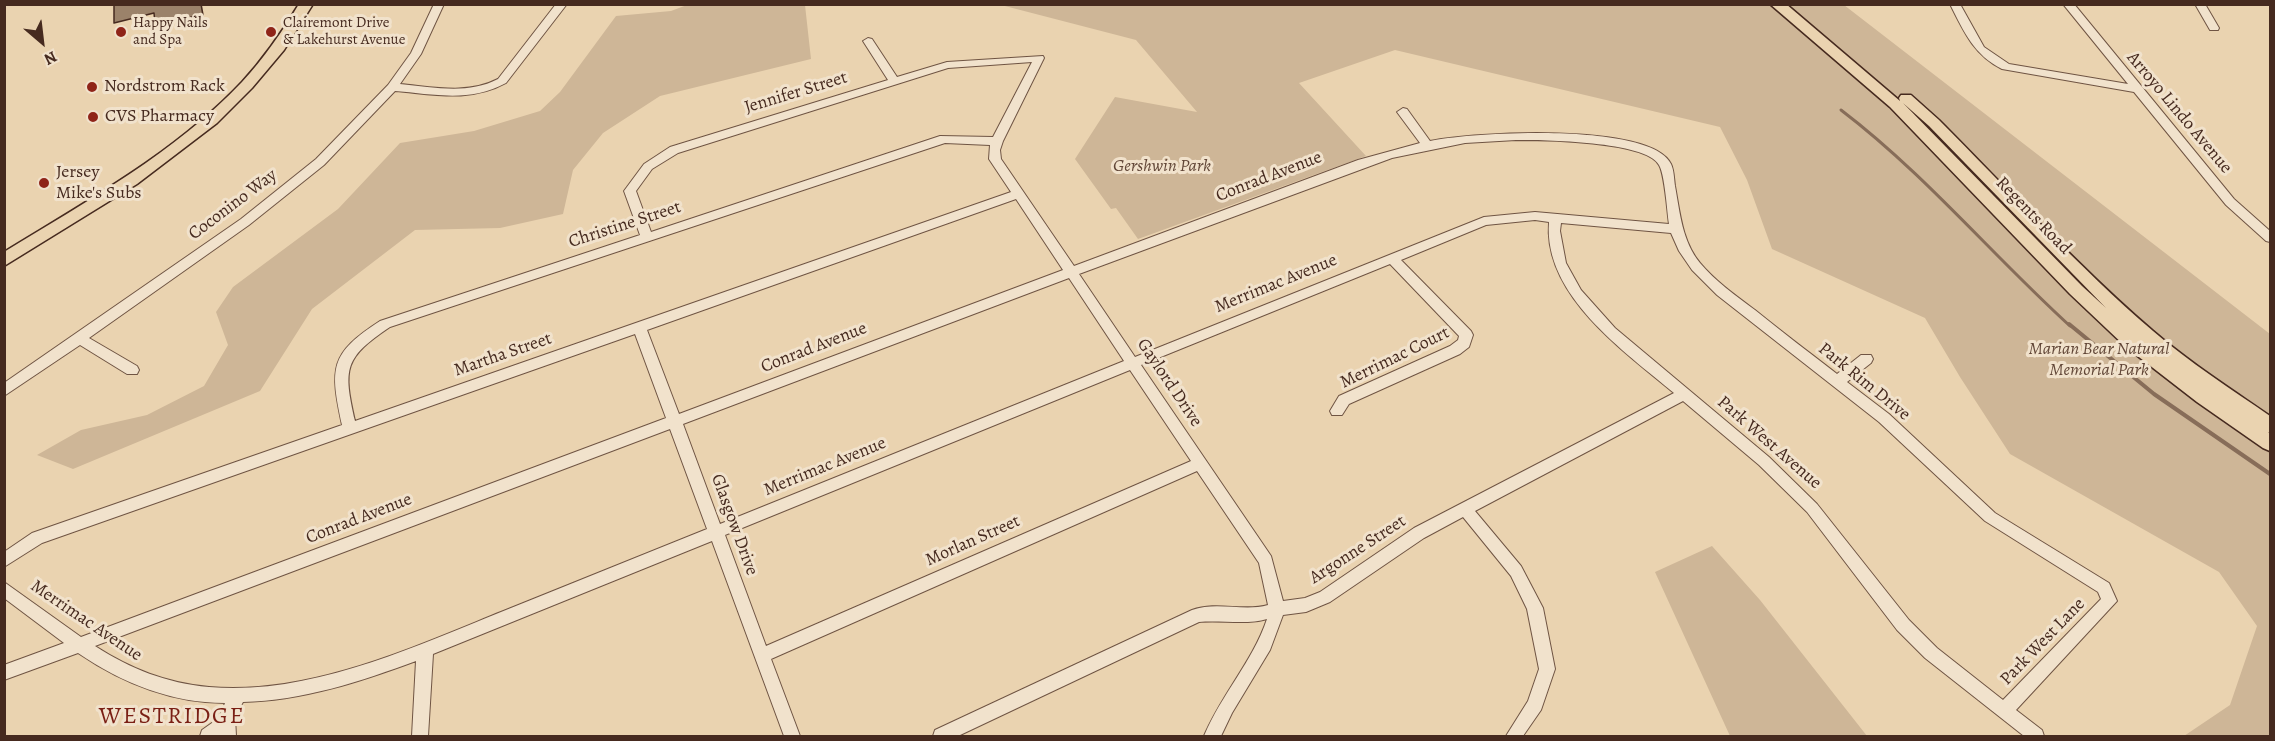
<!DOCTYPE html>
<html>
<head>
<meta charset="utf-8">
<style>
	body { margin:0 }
	#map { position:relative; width:2275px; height:741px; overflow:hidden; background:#ead3b0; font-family:Alegreya,serif }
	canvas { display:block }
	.frame { position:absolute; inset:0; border:6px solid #462a1f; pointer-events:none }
	.north { position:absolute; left:12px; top:12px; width:60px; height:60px; -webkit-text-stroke:4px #f1e2cc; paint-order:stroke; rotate:152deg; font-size:16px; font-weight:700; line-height:24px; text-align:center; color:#462a1f }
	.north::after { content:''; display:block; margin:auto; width:21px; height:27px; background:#462a1f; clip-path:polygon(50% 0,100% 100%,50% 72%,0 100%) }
</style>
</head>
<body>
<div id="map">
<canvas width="2275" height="741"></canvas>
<div class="frame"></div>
<div class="north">N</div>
</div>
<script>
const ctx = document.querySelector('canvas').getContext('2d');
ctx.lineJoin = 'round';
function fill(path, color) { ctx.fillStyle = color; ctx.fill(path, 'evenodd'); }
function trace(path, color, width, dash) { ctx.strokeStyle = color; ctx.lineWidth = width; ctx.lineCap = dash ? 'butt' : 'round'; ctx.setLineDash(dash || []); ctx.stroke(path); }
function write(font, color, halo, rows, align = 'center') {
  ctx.font = font + ' Alegreya,serif'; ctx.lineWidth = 6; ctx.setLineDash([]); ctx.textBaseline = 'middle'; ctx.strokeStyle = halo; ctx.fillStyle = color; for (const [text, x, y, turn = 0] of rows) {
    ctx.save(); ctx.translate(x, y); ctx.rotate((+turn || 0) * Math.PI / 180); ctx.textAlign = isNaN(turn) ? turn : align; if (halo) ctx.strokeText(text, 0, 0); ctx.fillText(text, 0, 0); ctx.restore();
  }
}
fill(new Path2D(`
	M 687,5 L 805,5 L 811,59 L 660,96 L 603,133 L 573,170 L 563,214 L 500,228 L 415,230 L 312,309 L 260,391 L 73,469 L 37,455 L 81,430 L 147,415 L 204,386 L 228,345 L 216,312 L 233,287 L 338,209 L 400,143 L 474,131 L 540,111 L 560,92 L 616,16 L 671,11 Z
	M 1001,5 L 1844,5 L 2270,334 L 2270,736 L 2184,736 L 2230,705 L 2257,626 L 2219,572 L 2010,454 L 1960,377 L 1925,318 L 1772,249 L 1747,180 L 1720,127 L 1395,50 L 1299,83 L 1366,156 L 1138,239 L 1116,208 L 1111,209 L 1075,159 L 1115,97 L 1197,112 L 1136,40 Z
	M 1712,546 L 1760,600 L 1867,736 L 1730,736 L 1655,572 Z`), '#ceb697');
trace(new Path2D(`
	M 1841,110 C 1925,174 1992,255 2070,326`), '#876d59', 3);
trace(new Path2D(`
	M 2069,324 L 2154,394 L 2270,474`), '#876d59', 4);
const building = new Path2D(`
	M 114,4 L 201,4 L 203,15 L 155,24 L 154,13 L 114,23 Z`);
fill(building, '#9b826a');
trace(building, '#462a1f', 1.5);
const minor = new Path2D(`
	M 434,4 L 444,4 L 421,54 L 400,84 C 434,87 467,95 498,79 L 556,4 L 567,4 L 506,83 C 470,103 433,94 395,91 L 324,165 L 249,225 L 89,338 L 137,366 L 139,370 L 137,374 L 127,374 L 80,345 L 4,396 L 4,383 L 241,219 L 316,159 L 388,85 L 411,53 Z
	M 1950,4 L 1960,4 L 1984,47 L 2009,64 L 2128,84 L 2063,4 L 2074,4 L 2234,199 L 2270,231 L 2270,242 L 2266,241 L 2226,205 L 2134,92 L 2002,69 C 1974,55 1964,32 1950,4 Z
	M 2195,4 L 2205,4 L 2219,28 L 2218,30 L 2210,30 Z
	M 868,38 L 872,39 L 897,77 L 947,62 L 1043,56 L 1044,58 L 1003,141 L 1000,150 L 1001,159 L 1074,266 L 1358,160 L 1420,143 L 1397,112 L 1403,108 L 1407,109 L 1430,141 C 1472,132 1651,122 1671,164 C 1674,170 1674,179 1675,186 C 1680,213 1682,241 1700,263 C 1715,281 1736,296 1755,310 C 1782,332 1810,353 1837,374 L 1861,355 L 1871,355 L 1873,359 L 1871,363 L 1847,382 L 1889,414 L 1995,513 L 2109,583 L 2117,601 L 2016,710 L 2042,730 L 2044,736 L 2024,736 L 1925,658 L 1897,630 L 1807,512 L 1759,465 L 1683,401 L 1475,511 L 1521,566 L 1543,608 L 1555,669 L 1541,710 L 1523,736 L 1506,736 L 1528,701 L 1539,669 L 1527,609 L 1511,576 L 1463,517 L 1424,538 L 1330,602 L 1306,612 L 1283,615 L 1270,650 L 1232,713 L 1221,736 L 1204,736 C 1221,695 1253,661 1267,619 C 1249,625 1220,620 1199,622 L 958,736 L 933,736 L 935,730 L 1192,610 C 1217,601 1244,612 1268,605 L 1259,563 L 1197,471 L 771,659 L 800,736 L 784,736 L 712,541 L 433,654 L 428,736 L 412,736 L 416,661 C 362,681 302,701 243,702 L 235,717 L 236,736 L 200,736 L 202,730 L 219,718 L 225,703 C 171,703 122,683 78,653 L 4,680 L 4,665 L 64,643 L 4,598 L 4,582 L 81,637 L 666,418 L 635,334 L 42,543 L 4,567 L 4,552 L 32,533 L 342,425 C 330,368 329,354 380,321 L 640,235 L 624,191 L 644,164 L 670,147 L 888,80 L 863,41 ZM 1032,62 L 993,137 L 940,136 L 651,232 L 636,191 L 652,169 L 678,153 L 948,68 ZM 1516,140 C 1543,140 1646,141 1659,165 C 1665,175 1667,211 1669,224 L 1535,212 L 1484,217 L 1135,357 L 1079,274 L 1392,158 L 1465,143 ZM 945,143 L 990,145 L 989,159 L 1011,192 L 355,421 C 343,368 344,358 390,327 ZM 1016,199 L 1063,270 L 679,414 L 647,330 ZM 1535,220 L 1549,222 C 1543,295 1624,351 1674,393 L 1414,528 L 1320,592 L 1305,598 L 1283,601 L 1271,556 L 1141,365 L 1390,264 L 1459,336 L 1458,340 L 1450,346 L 1339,396 L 1330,411 L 1332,415 L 1342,415 L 1349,404 L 1460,354 L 1469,347 L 1473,335 L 1471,331 L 1401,260 L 1486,225 ZM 1561,223 L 1671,233 L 1679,251 L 1692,270 L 1717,295 L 1879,422 L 1985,521 L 2098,592 L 2101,599 L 2003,700 L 1937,648 L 1909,620 L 1817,504 L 1769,457 L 1615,328 L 1581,290 L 1566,263 L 1560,231 ZM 1069,278 L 1124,361 L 720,524 L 683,424 ZM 1130,370 L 1191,461 L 766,646 L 725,535 ZM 670,429 L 707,529 C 638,557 570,584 501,612 C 412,648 307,696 209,687 C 166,683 131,669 95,646 Z`);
const major = new Path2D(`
	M 299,4 L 313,4 L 284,50 L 252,88 L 217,123 L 137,184 L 4,266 L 4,252 C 87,201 175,153 242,82 C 264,58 282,32 299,4 Z
	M 1770,4 L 1786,4 L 1900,101 L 1899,98 L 1901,95 L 1911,95 L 1939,120 C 2009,190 2077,266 2153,331 C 2189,362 2231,389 2270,416 L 2270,432 L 2268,432 L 2270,433 L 2270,451 L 2263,448 L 2197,402 L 2126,347 L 2070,294 L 1890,107 ZM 1903,103 L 1929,126 L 2106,308 L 2082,286 Z`);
trace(minor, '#6f5443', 2);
trace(major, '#462a1f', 3);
fill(minor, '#f1e2cc');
fill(major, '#ead3b0');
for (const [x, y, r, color] of [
	[121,32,6,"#8f2418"],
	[271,32,6,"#8f2418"],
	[92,87,6,"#8f2418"],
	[93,117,6,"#8f2418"],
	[44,183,6,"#8f2418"]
]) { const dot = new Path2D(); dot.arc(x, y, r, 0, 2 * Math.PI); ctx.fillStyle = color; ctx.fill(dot); trace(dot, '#f1e2cc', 2); }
write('15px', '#462a1f', '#f1e2cc', [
	["Happy Nails",133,23],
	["and Spa",133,40],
	["Clairemont Drive",283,23],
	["& Lakehurst Avenue",283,40]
], 'left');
write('18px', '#462a1f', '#f1e2cc', [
	["Nordstrom Rack",104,87],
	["CVS Pharmacy",105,117],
	["Jersey",56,173],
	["Mike's Subs",56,194]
], 'left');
write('18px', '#462a1f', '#f1e2cc', [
	["Jennifer Street",796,93,-17],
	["Arroyo Lindo Avenue",2179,113,50],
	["Conrad Avenue",1269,177,-21],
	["Coconino Way",233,205,-37],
	["Regents Road",2033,216,46],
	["Christine Street",625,225,-18],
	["Merrimac Avenue",1276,284,-22],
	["Conrad Avenue",814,348,-21],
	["Martha Street",503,355,-19],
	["Merrimac Court",1395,358,-26],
	["Park Rim Drive",1864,382,39],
	["Gaylord Drive",1169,383,56],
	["Park West Avenue",1769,443,41],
	["Merrimac Avenue",825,467,-22],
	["Conrad Avenue",359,519,-21],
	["Glasgow Drive",734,525,70],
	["Morlan Street",973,541,-24],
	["Argonne Street",1358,550,-33],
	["Merrimac Avenue",86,621,34],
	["Park West Lane",2043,642,-46]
]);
write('italic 18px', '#614637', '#f1e2cc', [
	["Gershwin Park",1162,167],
	["Marian Bear Natural",2099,350],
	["Memorial Park",2099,371]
]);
ctx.letterSpacing = '1.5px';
write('24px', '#7a1f14', '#f1e2cc', [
	["WESTRIDGE",172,717]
]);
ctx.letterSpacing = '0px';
</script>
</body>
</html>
